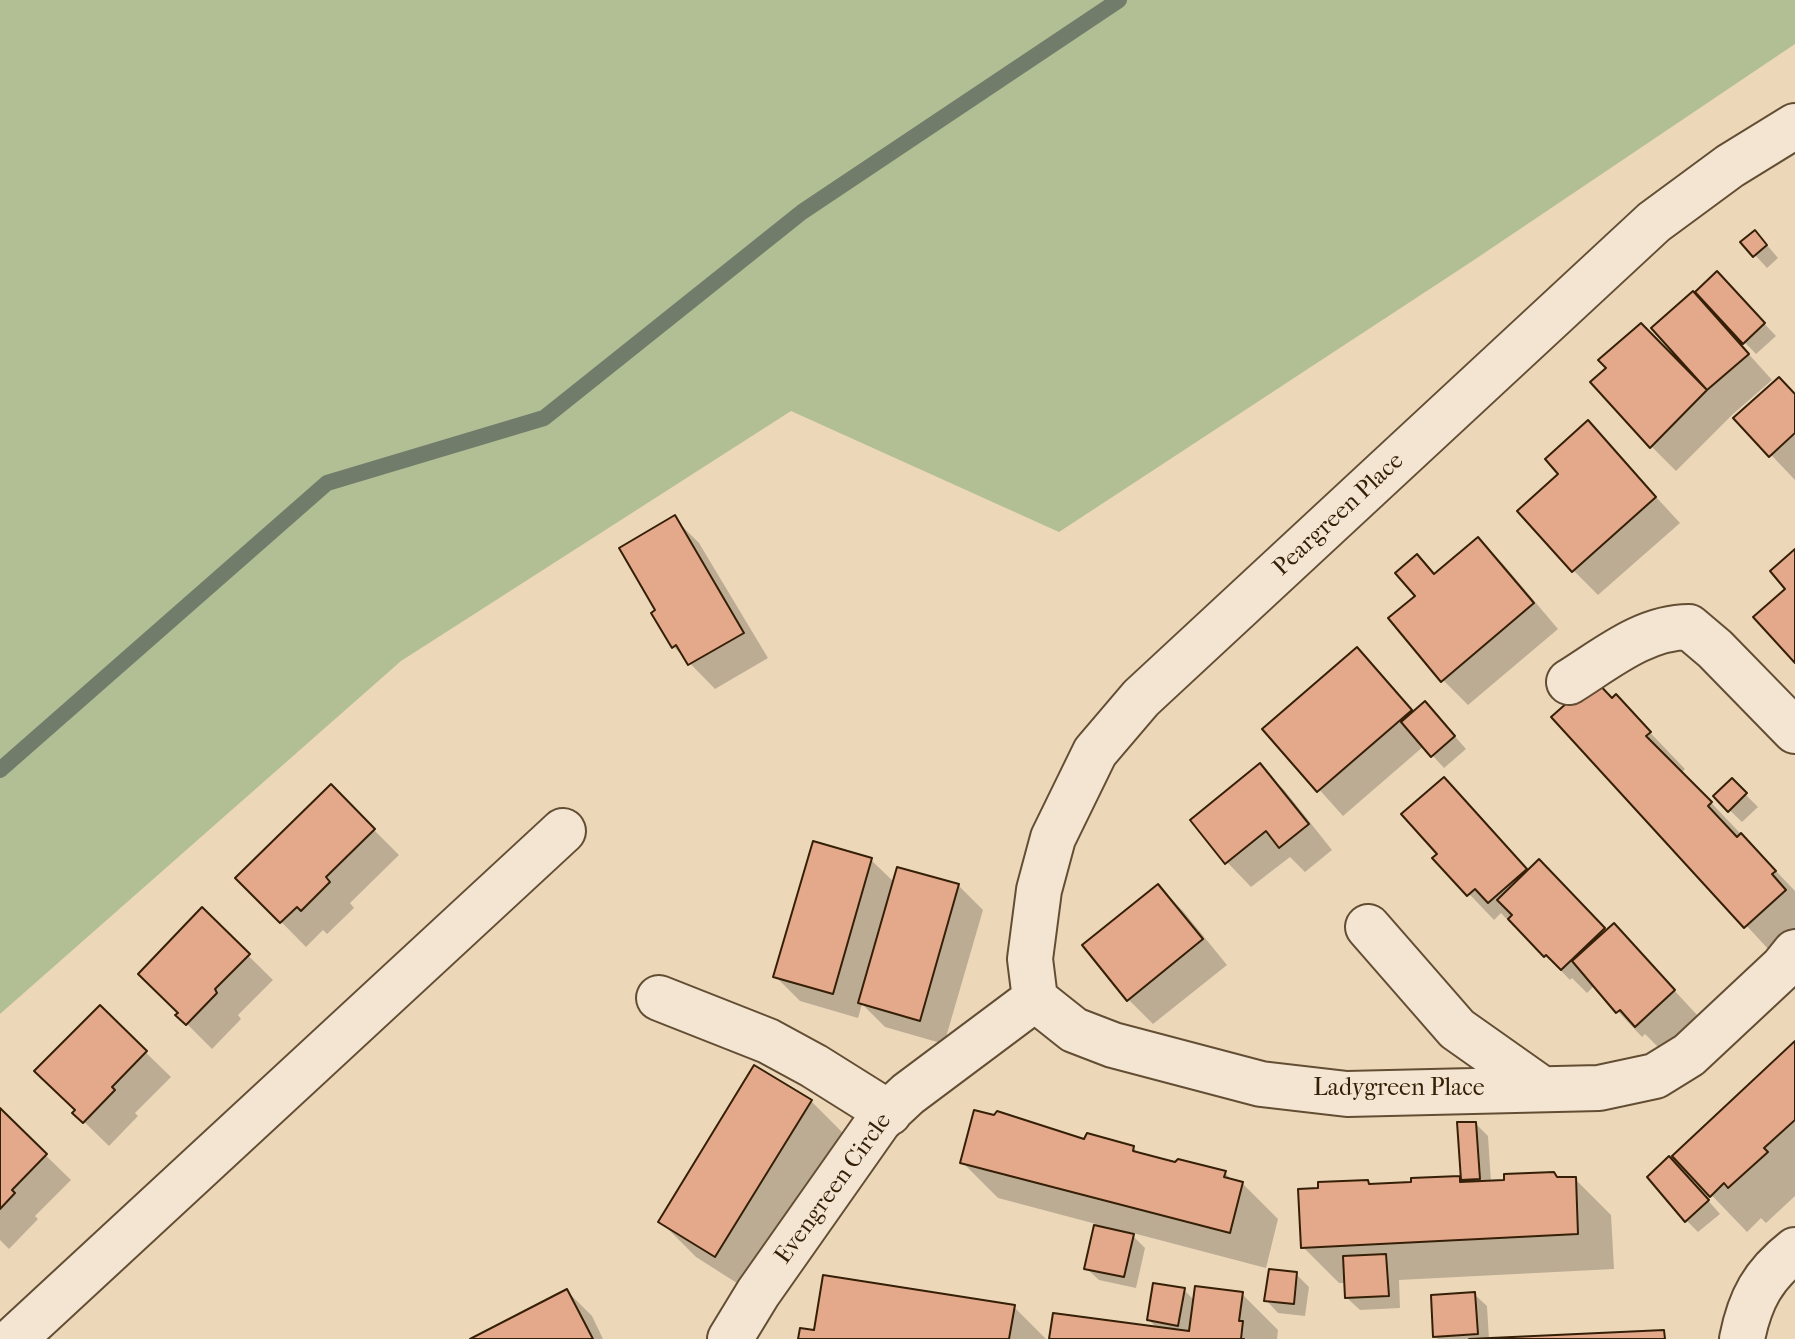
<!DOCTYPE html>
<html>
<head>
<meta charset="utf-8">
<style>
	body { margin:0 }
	canvas { display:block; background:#ecd7b9 }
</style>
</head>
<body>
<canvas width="1795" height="1339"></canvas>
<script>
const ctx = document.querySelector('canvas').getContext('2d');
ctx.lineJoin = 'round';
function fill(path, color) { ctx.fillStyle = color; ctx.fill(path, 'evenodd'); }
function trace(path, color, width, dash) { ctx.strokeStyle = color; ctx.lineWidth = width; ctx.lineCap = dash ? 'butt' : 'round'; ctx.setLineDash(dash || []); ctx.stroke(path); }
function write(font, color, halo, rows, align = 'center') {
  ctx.font = font + ' "IM FELL French Canon",serif'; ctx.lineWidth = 7; ctx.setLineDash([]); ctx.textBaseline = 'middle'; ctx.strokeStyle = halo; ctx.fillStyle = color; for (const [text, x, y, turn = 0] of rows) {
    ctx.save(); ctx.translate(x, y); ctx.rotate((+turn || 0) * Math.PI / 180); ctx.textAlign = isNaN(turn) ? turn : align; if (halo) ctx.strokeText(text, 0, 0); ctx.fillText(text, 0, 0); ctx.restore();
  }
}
fill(new Path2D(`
	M 0,0 L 1795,0 L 1795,44 L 1471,262 L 1059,532 L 791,411 L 401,661 L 0,1014 Z`), '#b2bf94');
fill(new Path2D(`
	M 1743,242 L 1767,245 L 1778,258 L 1767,268 Z
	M 1729,286 L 1776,336 L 1756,354 L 1731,328 L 1728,331 L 1772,380 L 1732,415 L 1676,471 L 1651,446 L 1688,368 L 1692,294 L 1721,322 Z
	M 1795,396 L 1795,480 L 1736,418 Z
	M 1588,423 L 1680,523 L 1598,595 L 1573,570 L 1561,475 Z
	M 674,518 L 699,543 L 768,658 L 715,689 L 673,646 L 658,610 Z
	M 1478,539 L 1503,564 L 1558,629 L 1468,705 L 1443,680 L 1418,596 L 1417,557 L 1435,575 Z
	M 1357,649 L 1415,713 L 1437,716 L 1466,749 L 1444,768 L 1424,746 L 1343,816 L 1265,729 Z
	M 1616,697 L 1685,769 L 1682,772 L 1795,891 L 1795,951 L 1781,963 L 1554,717 L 1613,700 Z
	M 1260,766 L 1285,791 L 1332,850 L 1305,872 L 1290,857 L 1251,887 L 1227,862 Z
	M 1444,780 L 1529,872 L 1564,887 L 1607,932 L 1638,951 L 1698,1016 L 1661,1050 L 1645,1034 L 1642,1037 L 1594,986 L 1587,993 L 1572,978 L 1570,980 L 1516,925 L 1514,927 L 1501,913 L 1494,920 L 1435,858 L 1440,854 Z
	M 1732,781 L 1758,807 L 1742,822 L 1715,796 Z
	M 331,787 L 399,855 L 350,903 L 354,908 L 327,934 L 323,930 L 306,947 L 238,878 Z
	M 871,860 L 895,883 L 958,885 L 983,910 L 944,1044 L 885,1027 L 862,1004 L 858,1018 L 800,1001 L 775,976 Z
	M 1158,886 L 1183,911 L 1227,965 L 1153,1024 L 1129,1000 Z
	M 202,910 L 273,980 L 238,1015 L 241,1019 L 212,1049 L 178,1015 Z
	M 100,1008 L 171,1077 L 135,1113 L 138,1116 L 109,1146 L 75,1113 Z
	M 1795,1044 L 1795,1196 L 1766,1223 L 1761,1218 L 1747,1232 L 1674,1156 Z
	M 811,1101 L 847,1137 L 751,1292 L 696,1257 L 660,1221 Z
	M 0,1111 L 71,1180 L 35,1216 L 38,1219 L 9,1249 L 0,1240 Z
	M 1460,1124 L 1476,1124 L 1488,1136 L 1491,1183 L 1575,1179 L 1611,1215 L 1614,1269 L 1399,1280 L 1400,1308 L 1360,1310 L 1347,1298 L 1346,1283 L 1339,1283 L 1303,1247 L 1367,1182 L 1372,1186 L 1459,1178 L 1463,1182 Z
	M 1086,1142 L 1133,1148 L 1141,1155 L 1176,1165 L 1179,1161 L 1225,1173 L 1233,1181 L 1242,1183 L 1278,1219 L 1266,1268 L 1129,1232 L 1145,1248 L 1136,1288 L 1099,1280 L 1086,1268 L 1096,1224 L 998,1198 L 962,1162 Z
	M 1682,1171 L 1720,1214 L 1698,1232 L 1686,1220 Z
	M 1296,1274 L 1309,1287 L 1305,1316 L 1278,1313 L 1266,1300 Z
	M 1184,1290 L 1195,1301 L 1242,1294 L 1278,1330 L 1277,1339 L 1051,1339 L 1158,1329 L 1149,1320 Z
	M 567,1291 L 592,1316 L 603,1339 L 474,1339 Z
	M 1474,1294 L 1487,1306 L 1489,1339 L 1438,1339 L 1435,1336 Z
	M 1014,1307 L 1046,1339 L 800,1339 L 816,1332 Z`), '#0003');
trace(new Path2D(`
	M 0,770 L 327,483 L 544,418 L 802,212 L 1119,0`), '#717c6b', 16);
const building = new Path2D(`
	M 1755,230 L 1767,245 L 1753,257 L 1740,242 Z
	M 1717,271 L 1765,323 L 1743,344 L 1695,292 Z
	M 1693,291 L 1749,354 L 1707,390 L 1651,328 Z
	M 1641,323 L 1707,390 L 1650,448 L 1590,382 L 1606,368 L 1598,360 Z
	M 1779,377 L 1795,394 L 1795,433 L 1769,457 L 1733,418 Z
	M 1588,420 L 1656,497 L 1572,572 L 1517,511 L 1558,474 L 1545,459 Z
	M 675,515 L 744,633 L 688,665 L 676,645 L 672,648 L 651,613 L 655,610 L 619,548 Z
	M 1478,537 L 1534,603 L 1441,682 L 1388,618 L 1415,596 L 1395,573 L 1417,554 L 1434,574 Z
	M 1795,549 L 1795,663 L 1753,617 L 1785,589 L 1770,571 Z
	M 1357,647 L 1412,710 L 1317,792 L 1262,729 Z
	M 1594,679 L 1612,698 L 1616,694 L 1651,732 L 1646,736 L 1712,802 L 1708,806 L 1737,837 L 1741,833 L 1776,871 L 1772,874 L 1786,890 L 1744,928 L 1551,717 Z
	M 1425,701 L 1455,736 L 1431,757 L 1401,722 Z
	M 1260,763 L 1309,824 L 1279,848 L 1266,831 L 1225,864 L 1190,820 Z
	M 1444,777 L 1527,869 L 1488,903 L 1475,889 L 1467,896 L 1432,858 L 1437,854 L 1401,814 Z
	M 1732,778 L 1747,793 L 1728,812 L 1713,796 Z
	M 331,784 L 375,829 L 326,877 L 330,882 L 301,911 L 297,907 L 280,923 L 235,878 Z
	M 813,841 L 872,858 L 833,994 L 773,977 Z
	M 1539,859 L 1605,928 L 1561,970 L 1546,955 L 1544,957 L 1508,919 L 1512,915 L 1497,900 Z
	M 897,867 L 959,884 L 920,1021 L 858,1003 Z
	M 1158,884 L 1203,939 L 1127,1001 L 1082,945 Z
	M 202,907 L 250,954 L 215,989 L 217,993 L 186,1025 L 175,1015 L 178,1013 L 138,974 Z
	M 1614,923 L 1675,990 L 1635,1027 L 1620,1010 L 1616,1013 L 1572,961 Z
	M 100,1005 L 147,1051 L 112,1087 L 115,1090 L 83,1123 L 72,1113 L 75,1110 L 34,1071 Z
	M 1795,1041 L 1795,1120 L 1764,1148 L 1768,1152 L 1728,1188 L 1724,1183 L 1710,1197 L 1672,1156 Z
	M 754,1065 L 812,1100 L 715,1257 L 658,1222 Z
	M 0,1108 L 47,1154 L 12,1190 L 15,1193 L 0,1209 Z
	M 974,1110 L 994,1115 L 997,1111 L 1084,1139 L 1087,1133 L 1134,1146 L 1133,1151 L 1175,1162 L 1178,1159 L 1226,1171 L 1224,1177 L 1243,1182 L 1230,1233 L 960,1163 Z
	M 1457,1122 L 1476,1122 L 1480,1179 L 1461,1180 Z
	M 1669,1156 L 1709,1200 L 1685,1222 L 1647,1177 Z
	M 1554,1172 L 1557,1177 L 1576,1177 L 1578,1234 L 1301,1248 L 1298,1189 L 1318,1188 L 1318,1182 L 1368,1180 L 1369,1184 L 1411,1182 L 1411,1178 L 1460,1176 L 1460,1182 L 1504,1180 L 1504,1174 Z
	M 1094,1225 L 1134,1234 L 1124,1277 L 1084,1269 Z
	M 1386,1254 L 1389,1296 L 1345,1298 L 1343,1256 Z
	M 1269,1269 L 1297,1272 L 1294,1304 L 1264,1301 Z
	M 823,1275 L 1015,1305 L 1009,1339 L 798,1339 L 800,1328 L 814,1330 Z
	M 1153,1283 L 1185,1288 L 1178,1326 L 1147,1320 Z
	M 1195,1286 L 1243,1292 L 1239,1321 L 1243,1321 L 1241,1339 L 1244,1339 L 1049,1339 L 1053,1313 L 1189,1331 Z
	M 567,1289 L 593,1339 L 470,1339 Z
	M 1475,1292 L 1478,1334 L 1433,1337 L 1431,1295 Z
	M 1664,1330 L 1665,1339 L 1469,1339 Z`);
fill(building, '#e4a88b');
trace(building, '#352007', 2);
const minor = new Path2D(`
	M 1569,682 C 1606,659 1644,627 1689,627 L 1715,649 L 1795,731
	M 1368,927 L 1457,1029 L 1542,1089
	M 659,998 L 768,1041 L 814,1066 L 889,1113
	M 1035,999 L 1030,959 L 1039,890 L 1053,838 L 1095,752 L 1141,698 L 1654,222 L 1730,166 L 1795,126
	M 1035,999 L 1074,1030 L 1113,1045 L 1261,1084 L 1347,1094 L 1599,1088 L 1655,1076 L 1689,1055 L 1783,967 L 1795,952
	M 14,1339 L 563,831
	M 730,1339 L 758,1293 L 879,1121 L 908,1094 L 1035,999
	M 1742,1339 C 1750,1299 1763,1275 1795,1250`);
trace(minor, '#634e34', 48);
trace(minor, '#f3e5d2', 44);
write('24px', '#352007', '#f3e5d2', [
	["Peargreen Place",1339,515,-43],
	["Ladygreen Place",1399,1089],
	["Evengreen Circle",834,1189,-54]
]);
</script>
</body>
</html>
